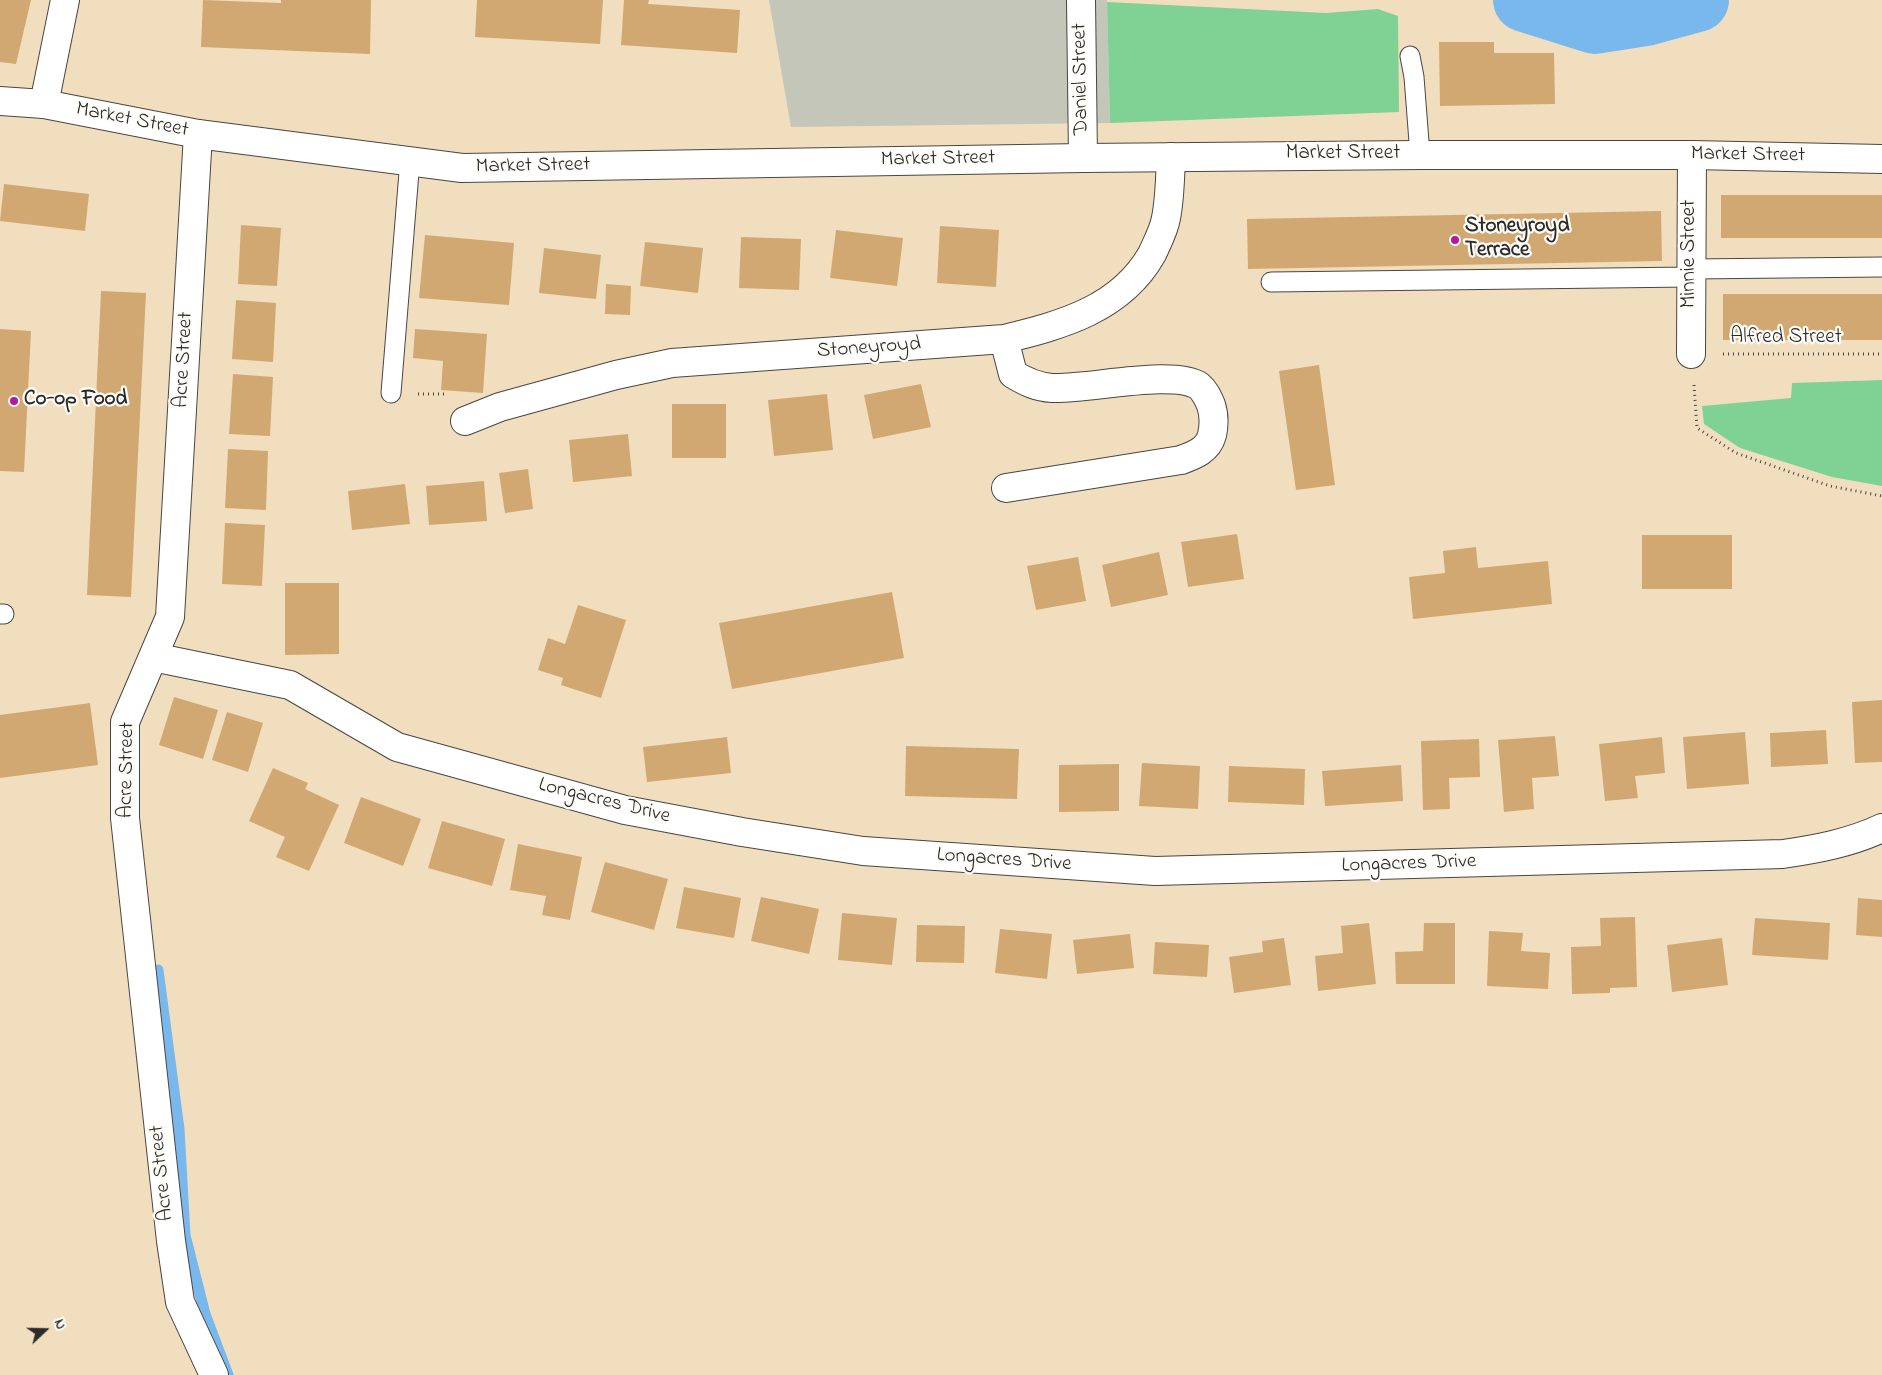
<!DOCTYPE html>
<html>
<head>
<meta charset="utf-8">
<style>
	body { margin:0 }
	#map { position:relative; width:1882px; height:1375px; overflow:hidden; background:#f1debf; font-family:"Indie Flower",sans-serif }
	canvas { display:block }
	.north { position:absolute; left:20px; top:1305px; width:50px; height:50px; -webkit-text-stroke:4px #fdfcf7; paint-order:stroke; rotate:69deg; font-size:14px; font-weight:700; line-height:20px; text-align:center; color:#2b2b2b }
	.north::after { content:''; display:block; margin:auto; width:18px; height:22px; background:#2b2b2b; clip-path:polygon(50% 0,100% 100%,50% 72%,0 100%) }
</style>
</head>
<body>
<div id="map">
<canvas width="1882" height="1375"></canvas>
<div class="north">N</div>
</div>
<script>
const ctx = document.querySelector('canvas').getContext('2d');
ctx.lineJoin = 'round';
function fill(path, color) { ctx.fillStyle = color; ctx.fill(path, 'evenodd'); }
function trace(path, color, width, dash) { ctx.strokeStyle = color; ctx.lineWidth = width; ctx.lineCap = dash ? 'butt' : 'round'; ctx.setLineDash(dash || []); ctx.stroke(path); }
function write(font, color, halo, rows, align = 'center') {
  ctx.font = font + ' "Indie Flower",sans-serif'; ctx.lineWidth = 4.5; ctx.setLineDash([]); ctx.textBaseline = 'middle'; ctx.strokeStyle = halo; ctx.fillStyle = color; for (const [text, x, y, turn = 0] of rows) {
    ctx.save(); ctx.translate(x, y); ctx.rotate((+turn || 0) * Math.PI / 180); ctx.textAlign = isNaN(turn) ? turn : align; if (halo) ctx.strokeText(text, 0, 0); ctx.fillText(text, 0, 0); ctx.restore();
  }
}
fill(new Path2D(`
	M 769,0 L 1107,0 L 1110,123 L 791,127 Z`), '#c3c6b9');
fill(new Path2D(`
	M 1107,2 L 1326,13 L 1378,9 L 1398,16 L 1399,112 L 1110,123 Z
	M 1882,380 L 1882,486 L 1832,477 L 1740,448 L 1704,424 L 1702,406 L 1791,398 L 1792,383 Z`), '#7fd294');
trace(new Path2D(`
	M 158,970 L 179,1129 L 185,1235 L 205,1314 L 228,1375`), '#78b8ec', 11);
trace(new Path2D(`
	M 1525,0 L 1595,22 L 1646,14 L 1697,0`), '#78b8ec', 64);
fill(new Path2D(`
	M 0,0 L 31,0 L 16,64 L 0,62 Z
	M 203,0 L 281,3 L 281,0 L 371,0 L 370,54 L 201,47 Z
	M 477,0 L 603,0 L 600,44 L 475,37 Z
	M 624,0 L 649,0 L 648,4 L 740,10 L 737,53 L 621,45 Z
	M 1439,42 L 1494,42 L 1494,53 L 1554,53 L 1555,104 L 1440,106 Z
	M 4,184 L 89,194 L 85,231 L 0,221 Z
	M 1721,195 L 1882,195 L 1882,238 L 1721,238 Z
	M 1661,211 L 1662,261 L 1248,269 L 1247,219 Z
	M 241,225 L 281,228 L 277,286 L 238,284 Z
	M 940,226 L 999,230 L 996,287 L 937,283 Z
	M 836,230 L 903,238 L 897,286 L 830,278 Z
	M 425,235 L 514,243 L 509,305 L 419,298 Z
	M 741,237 L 801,239 L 799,290 L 739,288 Z
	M 645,242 L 703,248 L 698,293 L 640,286 Z
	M 544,248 L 601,255 L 596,299 L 539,293 Z
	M 606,284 L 631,286 L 630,315 L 605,314 Z
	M 101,291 L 146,293 L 131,597 L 87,595 Z
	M 1723,294 L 1882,294 L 1882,340 L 1723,340 Z
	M 236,300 L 276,303 L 273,362 L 232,359 Z
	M 0,329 L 31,331 L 24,472 L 0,471 Z
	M 415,329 L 487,334 L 483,393 L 441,390 L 443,361 L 413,358 Z
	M 1319,365 L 1335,485 L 1296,490 L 1279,371 Z
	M 233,374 L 273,377 L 270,436 L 229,434 Z
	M 921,384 L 931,427 L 873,439 L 864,395 Z
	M 827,394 L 833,450 L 774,456 L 768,400 Z
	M 672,404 L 726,404 L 726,458 L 672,458 Z
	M 628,434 L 632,476 L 573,482 L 569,440 Z
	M 228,449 L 268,451 L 266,510 L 225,508 Z
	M 528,469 L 533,509 L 505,513 L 499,473 Z
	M 484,481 L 487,521 L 429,525 L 426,486 Z
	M 405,484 L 410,524 L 352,530 L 348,491 Z
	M 225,523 L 265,525 L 262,586 L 222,584 Z
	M 1237,534 L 1244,579 L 1188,587 L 1181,542 Z
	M 1642,535 L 1732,535 L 1732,589 L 1642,589 Z
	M 1476,547 L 1478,568 L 1548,561 L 1552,604 L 1413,619 L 1409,577 L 1445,573 L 1443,551 Z
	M 1159,552 L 1168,595 L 1111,607 L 1102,565 Z
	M 1078,557 L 1086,601 L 1036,610 L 1027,566 Z
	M 285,583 L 339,583 L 339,654 L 285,655 Z
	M 892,592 L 904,658 L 732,689 L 719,623 Z
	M 578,605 L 626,620 L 601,698 L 561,685 L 563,678 L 538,670 L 548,638 L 565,644 Z
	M 174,697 L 218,710 L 203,759 L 159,745 Z
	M 1882,700 L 1882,762 L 1855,763 L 1852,702 Z
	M 90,703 L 98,765 L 0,778 L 0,715 Z
	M 227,712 L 263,723 L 248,772 L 212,760 Z
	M 1826,730 L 1828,764 L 1771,767 L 1770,733 Z
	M 1745,732 L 1749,784 L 1687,789 L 1683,737 Z
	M 1555,736 L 1559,776 L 1532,778 L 1534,809 L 1504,812 L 1498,740 Z
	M 727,737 L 731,773 L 647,782 L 643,747 Z
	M 1662,737 L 1665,773 L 1635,776 L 1638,798 L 1605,801 L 1599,744 Z
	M 1479,739 L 1480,777 L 1449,778 L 1450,809 L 1423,810 L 1421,741 Z
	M 906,746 L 1019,749 L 1017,799 L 905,796 Z
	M 1142,763 L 1200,766 L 1198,809 L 1139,806 Z
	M 1119,764 L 1119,811 L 1059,812 L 1059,765 Z
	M 1401,765 L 1403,801 L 1325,806 L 1322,771 Z
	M 1229,766 L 1305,769 L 1304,805 L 1228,802 Z
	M 273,768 L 308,783 L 305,789 L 339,805 L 309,871 L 276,857 L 285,837 L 249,821 Z
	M 361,797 L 421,819 L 403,866 L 344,843 Z
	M 442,821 L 505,839 L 492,886 L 428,868 Z
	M 518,844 L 582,857 L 570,920 L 542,915 L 546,896 L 510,890 Z
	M 605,862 L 668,879 L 654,930 L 591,912 Z
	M 684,887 L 741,898 L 734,938 L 676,928 Z
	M 761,897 L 819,909 L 809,954 L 751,941 Z
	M 1858,898 L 1882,900 L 1882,937 L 1856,935 Z
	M 842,913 L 897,918 L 892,965 L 838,960 Z
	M 1635,917 L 1637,987 L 1610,988 L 1610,993 L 1572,994 L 1571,947 L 1601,946 L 1600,918 Z
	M 1755,918 L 1830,923 L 1828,960 L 1752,955 Z
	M 1369,923 L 1376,984 L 1318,991 L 1315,956 L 1343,953 L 1341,926 Z
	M 1424,923 L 1455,923 L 1455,984 L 1396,984 L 1395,952 L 1423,951 Z
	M 917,925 L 965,926 L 964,963 L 916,962 Z
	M 1000,929 L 1052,934 L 1047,979 L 995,973 Z
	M 1489,931 L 1523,933 L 1521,951 L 1550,953 L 1548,989 L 1487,986 Z
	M 1130,934 L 1134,968 L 1077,974 L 1073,940 Z
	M 1284,938 L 1291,985 L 1234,993 L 1229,957 L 1263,952 L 1262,941 Z
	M 1722,938 L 1728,985 L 1672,992 L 1667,945 Z
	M 1155,942 L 1209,945 L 1207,977 L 1153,974 Z`), '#d2a872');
const lane = new Path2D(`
	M 1410,56 L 1414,77 L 1420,155
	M 1691,269 L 1882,267
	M 1271,282 L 1690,277
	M 391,393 L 410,160
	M 0,614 L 4,614`);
const street = new Path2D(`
	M 1081,0 L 1083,158
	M 44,104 L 65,0
	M 198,134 L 170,617 L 125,722 L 125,818 L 171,1241 L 180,1302 L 214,1375
	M 1004,339 L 1013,374 C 1026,382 1037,387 1052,388 C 1086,390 1173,369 1199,386 C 1205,391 1208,398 1211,405 C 1214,414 1214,426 1212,435 C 1208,450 1195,455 1181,460 L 1006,488
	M 1691,354 L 1692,155
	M 465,421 L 500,407 L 616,375 L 672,363 L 1004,339 C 1062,325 1121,309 1152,254 C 1157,243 1164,230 1166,218 C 1170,198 1170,177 1171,157
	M 153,657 L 290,685 L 397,747 L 625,810 L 742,832 L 863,851 L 1155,871 L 1783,854 C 1817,849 1850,843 1882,828`);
const primary = new Path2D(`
	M 0,101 L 44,104 L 198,134 L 462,168 L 1083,158 L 1420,155 L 1692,155 L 1882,159`);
trace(lane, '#494641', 21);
trace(street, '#494641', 30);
trace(primary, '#494641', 30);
trace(new Path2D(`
	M 1723,354 L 1882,354
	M 1694,385 L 1697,428 L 1736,453 L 1830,486 L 1882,496
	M 418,394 L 447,394`), '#494641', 3, [1, 4]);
trace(lane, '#fff', 19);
trace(street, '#fff', 28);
trace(primary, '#fff', 28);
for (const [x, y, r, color] of [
	[1455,240,5,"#b5179e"],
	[14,401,5,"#b5179e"]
]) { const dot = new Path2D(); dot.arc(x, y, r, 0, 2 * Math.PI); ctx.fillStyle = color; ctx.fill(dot); trace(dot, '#fdfcf7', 2); }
write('21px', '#2b2b2b', '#fdfcf7', [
	["Daniel Street",1082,79,-91],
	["Market Street",132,121,11],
	["Market Street",1343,155],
	["Market Street",1748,156,1],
	["Market Street",938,160,-1],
	["Market Street",533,167,-1],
	["Minnie Street",1691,254,-90],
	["Alfred Street",1786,339],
	["Stoneyroyd",869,349,-4],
	["Acre Street",185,360,-87],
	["Acre Street",128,770,-89],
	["Longacres Drive",604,802,14],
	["Longacres Drive",1004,861,4],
	["Longacres Drive",1409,865,-2],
	["Acre Street",163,1173,-96]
]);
write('bold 21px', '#2b2b2b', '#fdfcf7', [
	["Stoneyroyd",1465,228],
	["Terrace",1465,252],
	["Co-op Food",24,401]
], 'left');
</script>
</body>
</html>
